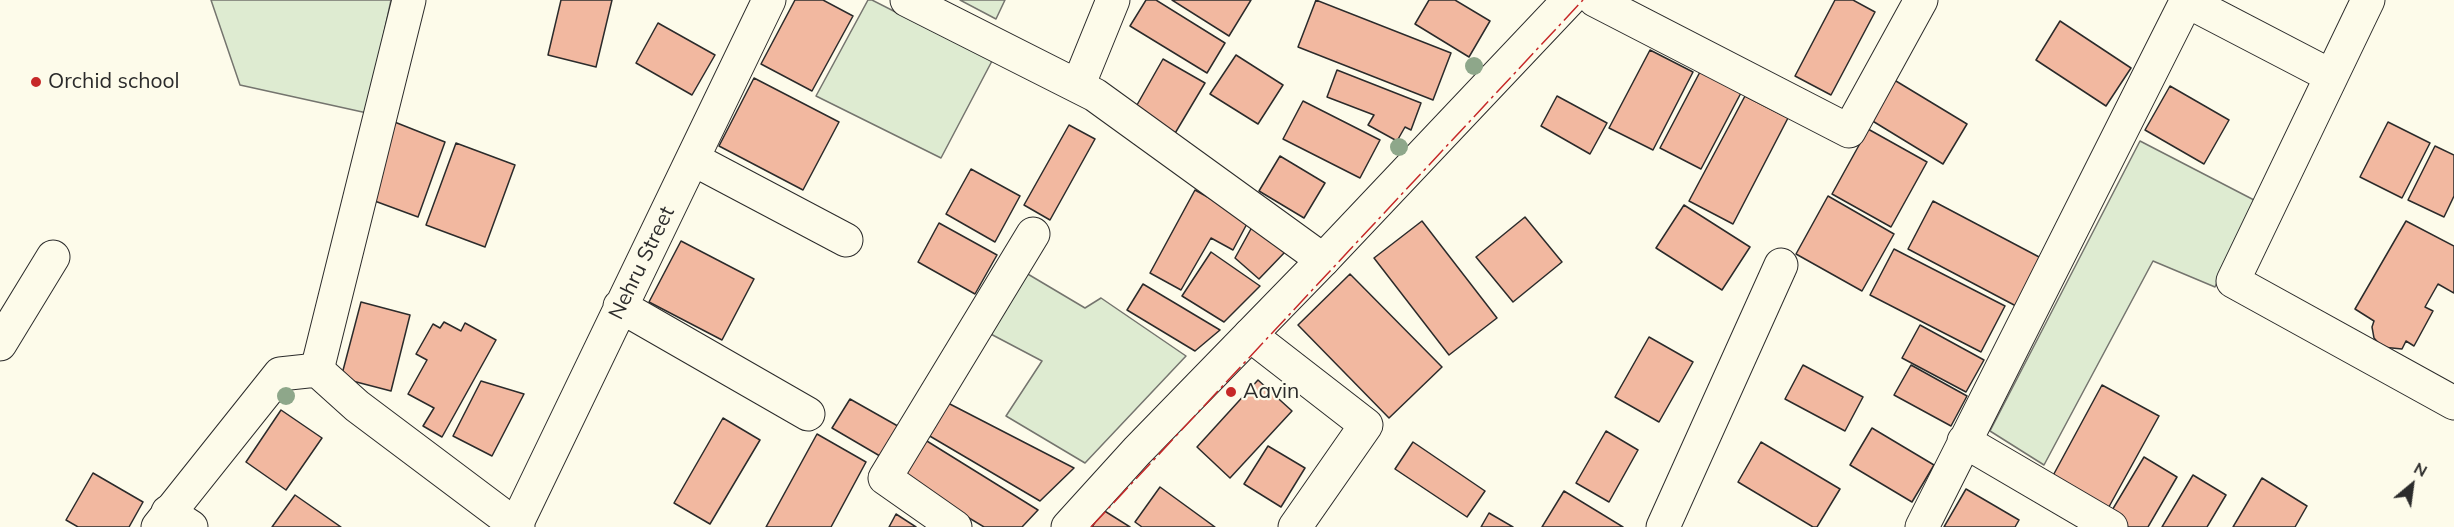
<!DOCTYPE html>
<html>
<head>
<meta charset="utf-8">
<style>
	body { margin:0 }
	#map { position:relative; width:2454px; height:527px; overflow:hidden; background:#fdfbea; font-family:Mulish,sans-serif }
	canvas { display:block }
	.north { position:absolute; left:2382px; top:455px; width:60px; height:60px; -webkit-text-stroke:4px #fdfbea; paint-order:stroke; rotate:29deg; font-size:16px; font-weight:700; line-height:24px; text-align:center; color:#2b2b2b }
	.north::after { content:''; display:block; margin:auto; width:21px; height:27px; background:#2b2b2b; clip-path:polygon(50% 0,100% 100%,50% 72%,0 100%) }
</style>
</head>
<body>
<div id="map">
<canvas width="2454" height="527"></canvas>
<div class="north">N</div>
</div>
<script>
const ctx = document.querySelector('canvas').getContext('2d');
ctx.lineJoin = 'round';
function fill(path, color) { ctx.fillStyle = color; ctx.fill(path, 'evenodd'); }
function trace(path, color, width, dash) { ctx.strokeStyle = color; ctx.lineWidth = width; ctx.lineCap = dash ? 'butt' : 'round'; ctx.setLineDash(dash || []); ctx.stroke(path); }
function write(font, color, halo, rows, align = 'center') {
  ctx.font = font + ' Mulish,sans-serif'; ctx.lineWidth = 4.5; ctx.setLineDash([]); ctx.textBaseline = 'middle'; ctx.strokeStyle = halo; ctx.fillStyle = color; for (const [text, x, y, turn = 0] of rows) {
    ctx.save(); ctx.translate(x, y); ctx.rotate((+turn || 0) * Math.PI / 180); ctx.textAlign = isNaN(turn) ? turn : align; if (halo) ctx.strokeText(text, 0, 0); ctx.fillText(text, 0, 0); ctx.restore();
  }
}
const green = new Path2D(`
	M 211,0 L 391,0 L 367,113 L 240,85 Z
	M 868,0 L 872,0 L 992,61 L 941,158 L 816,96 Z
	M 960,0 L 1005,0 L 996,19 Z
	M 2140,141 L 2254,200 L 2215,287 L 2153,261 L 2044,465 L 1990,431 Z
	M 1021,270 L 1085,308 L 1101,298 L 1186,356 L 1085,463 L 1006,416 L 1042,361 L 985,331 Z`);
fill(green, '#deebd1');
trace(green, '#74746e', 1.5);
const building = new Path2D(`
	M 561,0 L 612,0 L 596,67 L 548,55 Z
	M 795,0 L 823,0 L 853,16 L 812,91 L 761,64 Z
	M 1146,0 L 1156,0 L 1225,43 L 1207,73 L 1130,26 Z
	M 1172,0 L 1251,0 L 1229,36 Z
	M 1316,0 L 1451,53 L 1433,100 L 1298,47 Z
	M 1429,0 L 1455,0 L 1490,21 L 1469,57 L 1415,24 Z
	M 1835,0 L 1853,0 L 1875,12 L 1831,95 L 1795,76 Z
	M 2060,21 L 2131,68 L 2106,106 L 2036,60 Z
	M 658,23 L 715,55 L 692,95 L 636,63 Z
	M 1650,50 L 1693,72 L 1653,150 L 1609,128 Z
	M 1236,55 L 1283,85 L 1258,124 L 1210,94 Z
	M 1163,59 L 1205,83 L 1174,135 L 1133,112 Z
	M 1337,70 L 1421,103 L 1411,130 L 1405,127 L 1397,141 L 1368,125 L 1374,115 L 1327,97 Z
	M 1701,70 L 1742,91 L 1701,169 L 1660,148 Z
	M 754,78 L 839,122 L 803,190 L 719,146 Z
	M 1891,78 L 1967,124 L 1943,164 L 1866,117 Z
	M 2170,86 L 2229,120 L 2204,164 L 2145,130 Z
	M 1557,96 L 1607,123 L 1590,154 L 1541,126 Z
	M 1745,96 L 1788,118 L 1733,224 L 1689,201 Z
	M 1303,101 L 1380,140 L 1360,178 L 1283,139 Z
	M 392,121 L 445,142 L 418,217 L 372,200 Z
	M 2388,122 L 2430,143 L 2402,198 L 2360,177 Z
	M 1069,125 L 1095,139 L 1050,220 L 1024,205 Z
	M 1868,129 L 1927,162 L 1891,227 L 1832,194 Z
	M 456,143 L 515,165 L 485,247 L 426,225 Z
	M 2435,146 L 2454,155 L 2454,196 L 2444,217 L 2408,200 Z
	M 1280,156 L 1325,183 L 1304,218 L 1259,191 Z
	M 971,169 L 1020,196 L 995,242 L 946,214 Z
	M 1195,190 L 1249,220 L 1233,250 L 1211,238 L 1181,290 L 1150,273 Z
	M 1828,196 L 1894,234 L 1862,291 L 1796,254 Z
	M 1933,201 L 2041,258 L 2016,306 L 1908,249 Z
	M 1684,205 L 1750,247 L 1722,290 L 1656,248 Z
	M 1525,217 L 1562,262 L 1513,302 L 1476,257 Z
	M 1422,221 L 1497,318 L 1449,355 L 1374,258 Z
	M 2406,221 L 2454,246 L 2454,293 L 2438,284 L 2425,307 L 2433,311 L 2414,346 L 2406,341 L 2402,349 L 2382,347 L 2374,338 L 2372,327 L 2374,321 L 2355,309 Z
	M 939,223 L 997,255 L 975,294 L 918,262 Z
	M 1252,227 L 1285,252 L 1259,279 L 1235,258 Z
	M 681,241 L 754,279 L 722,340 L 649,302 Z
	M 1894,249 L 2005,306 L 1981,352 L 1870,295 Z
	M 1211,252 L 1260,286 L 1224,322 L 1182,296 Z
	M 1350,274 L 1442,367 L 1389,418 L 1298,325 Z
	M 1143,284 L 1220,330 L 1195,351 L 1127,310 Z
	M 361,302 L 410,315 L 391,391 L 341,378 Z
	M 444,322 L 461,331 L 465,323 L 496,340 L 442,437 L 423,426 L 434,408 L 408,394 L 427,360 L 416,354 L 433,324 L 440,328 Z
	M 1920,325 L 1984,360 L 1966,392 L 1902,358 Z
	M 1649,337 L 1693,362 L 1659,422 L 1615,397 Z
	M 1803,365 L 1863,397 L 1845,431 L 1785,399 Z
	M 1911,365 L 1967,396 L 1951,426 L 1894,395 Z
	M 1258,380 L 1292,411 L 1230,478 L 1197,447 Z
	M 481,381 L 524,394 L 492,456 L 453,436 Z
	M 2102,385 L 2159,416 L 2105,514 L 2049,483 Z
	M 850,399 L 903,429 L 885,459 L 832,428 Z
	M 946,402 L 1074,468 L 1040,501 L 928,435 Z
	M 281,410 L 322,438 L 286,490 L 246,462 Z
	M 723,418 L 760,440 L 710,524 L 674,503 Z
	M 1872,428 L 1934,465 L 1912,502 L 1850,465 Z
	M 1606,431 L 1638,450 L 1609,502 L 1576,483 Z
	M 817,434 L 866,462 L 831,527 L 766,527 Z
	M 922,438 L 1038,510 L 1022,527 L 984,527 L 901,477 Z
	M 1413,442 L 1485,491 L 1467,517 L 1395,469 Z
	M 1761,442 L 1840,489 L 1817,527 L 1813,527 L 1738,482 Z
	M 1268,446 L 1305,468 L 1281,507 L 1244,484 Z
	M 2144,457 L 2177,477 L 2148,527 L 2125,527 L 2108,517 Z
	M 93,473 L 143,502 L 129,527 L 78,527 L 66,520 Z
	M 2193,475 L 2226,495 L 2207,527 L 2162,527 Z
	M 2262,478 L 2307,506 L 2295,527 L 2233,527 Z
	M 1160,487 L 1215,527 L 1142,527 L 1135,522 Z
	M 1966,489 L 2019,520 L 2015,527 L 1944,527 Z
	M 1564,491 L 1623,527 L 1542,527 Z
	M 295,495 L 341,527 L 272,527 Z
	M 1103,510 L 1130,527 L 1092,527 Z
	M 1489,513 L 1513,527 L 1481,527 Z
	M 896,514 L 916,527 L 889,527 Z`);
fill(building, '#f2b8a0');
trace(building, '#2b2b2b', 1.5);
const minor = new Path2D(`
	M 907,0 L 1095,95 L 1323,260
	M 1595,0 L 1849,131 L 1921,0
	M 2368,0 L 2233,281 L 2454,403
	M 2187,1 L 2331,76
	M 1078,86 L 1113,0
	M 693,159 L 846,240
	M 620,306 L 808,414
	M 1250,335 L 1366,425 L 1295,527
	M 0,344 L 53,257
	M 317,370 L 409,0
	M 1964,441 L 2111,527
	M 168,512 L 191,527
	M 515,527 L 769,0
	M 955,527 L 885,478 L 1033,234
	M 1663,527 L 1781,265
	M 1922,527 L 2187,0`);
const tertiary = new Path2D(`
	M 158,527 L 280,374 L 317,370 L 357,406 L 518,527
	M 1068,527 L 1137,451 L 1323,260 L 1569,0`);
trace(minor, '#2b2b2b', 35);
trace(tertiary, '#2b2b2b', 35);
trace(minor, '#fdfbea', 33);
trace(tertiary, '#fdfbea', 33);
trace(new Path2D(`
	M 1091,527 L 1583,0`), '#c62828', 1.5, [21, 4.5, 3, 4.5]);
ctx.fillStyle = '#8ea78a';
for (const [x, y] of [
	[1474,66],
	[1399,147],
	[286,396]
]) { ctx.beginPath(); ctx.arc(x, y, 9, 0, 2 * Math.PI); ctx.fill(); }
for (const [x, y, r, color] of [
	[36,82,6,"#c62828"],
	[1231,392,6,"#c62828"]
]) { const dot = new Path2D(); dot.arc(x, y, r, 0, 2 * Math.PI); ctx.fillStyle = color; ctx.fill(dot); trace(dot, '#fdfbea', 2); }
write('21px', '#2b2b2b', '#fdfbea', [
	["Orchid school",48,82],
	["Aavin",1243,392]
], 'left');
write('21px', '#2b2b2b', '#fdfbea', [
	["Nehru Street",642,263,-64]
]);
</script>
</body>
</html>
